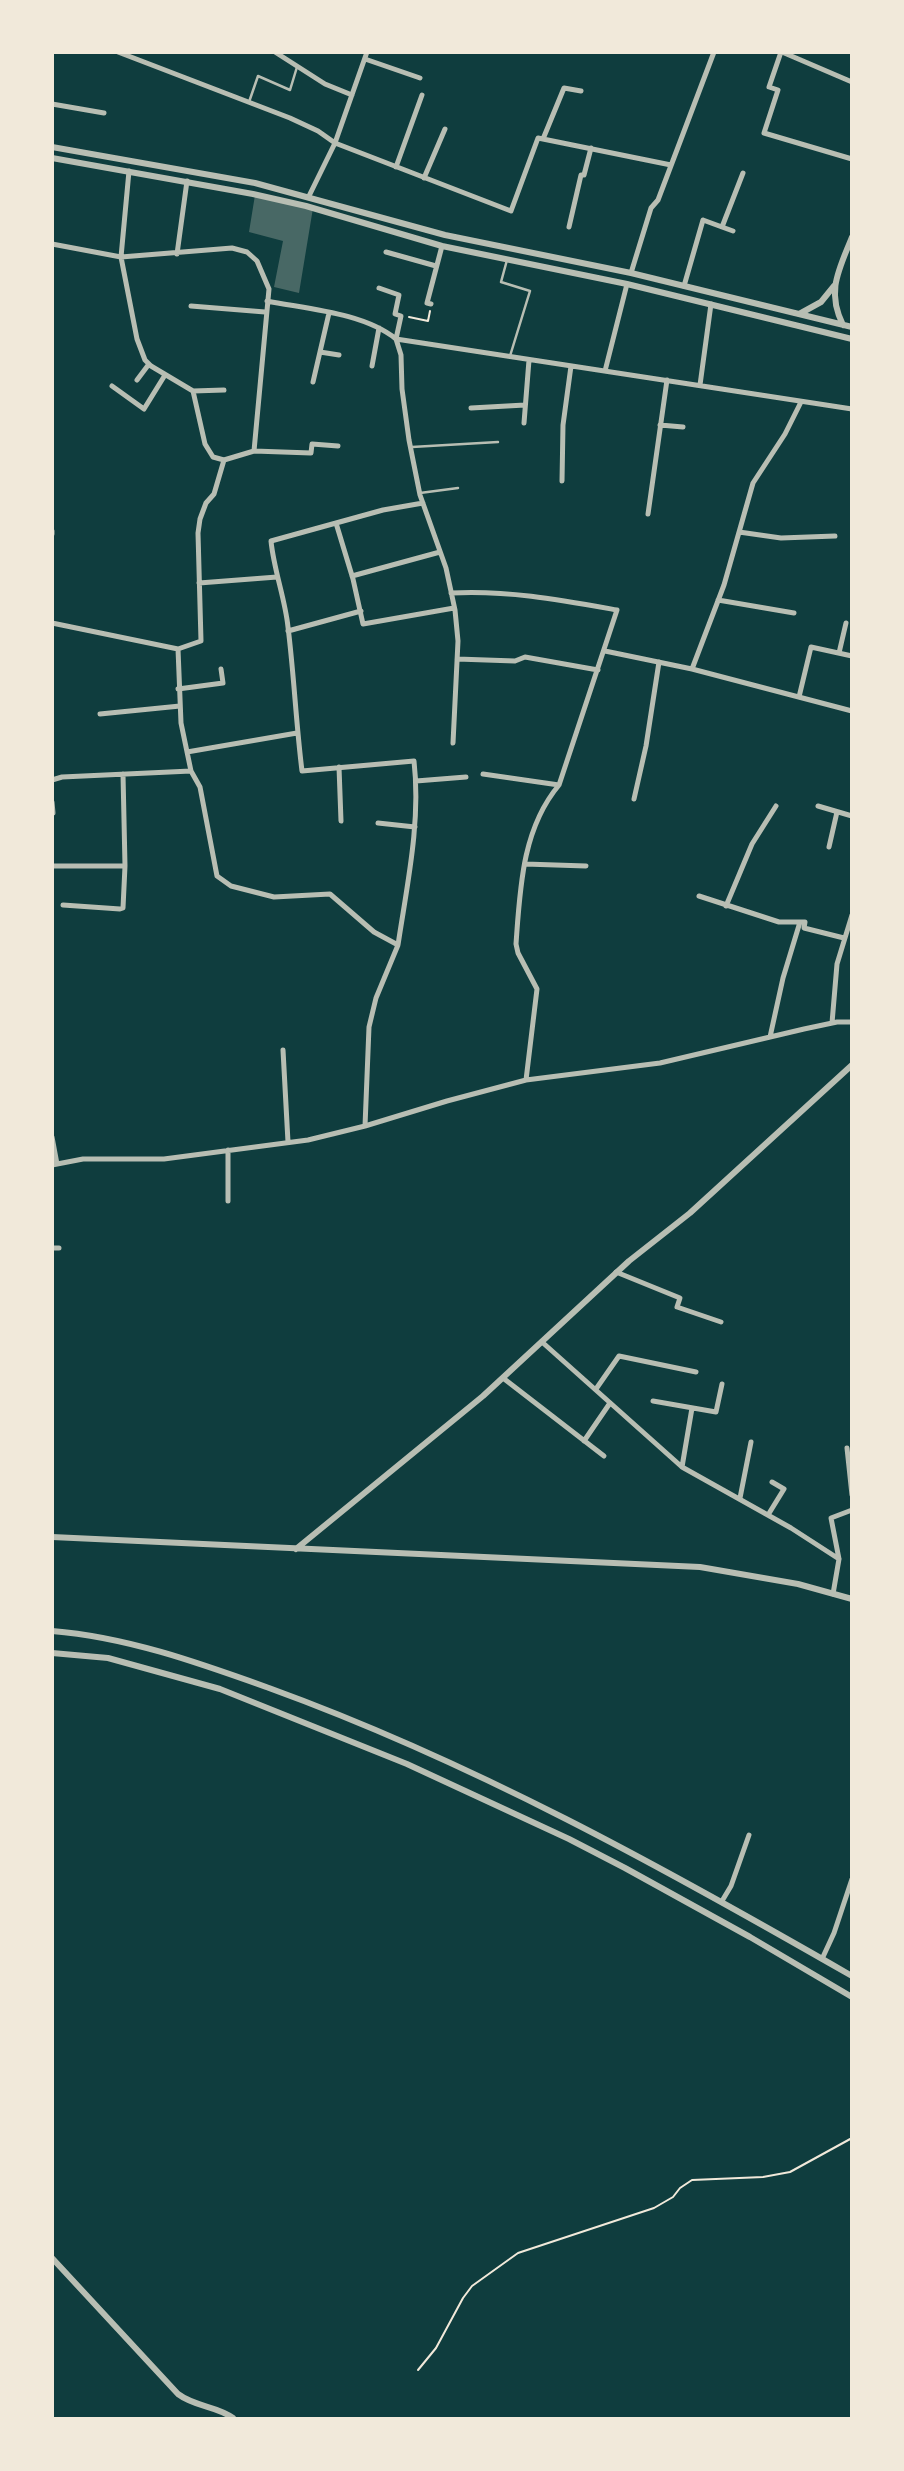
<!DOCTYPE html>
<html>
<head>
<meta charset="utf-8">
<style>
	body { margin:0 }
	#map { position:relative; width:904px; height:2471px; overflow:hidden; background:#0f3d3e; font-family:"Alegreya Sans",sans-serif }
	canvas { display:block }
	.frame { position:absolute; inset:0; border:54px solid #f1e9da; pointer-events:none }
</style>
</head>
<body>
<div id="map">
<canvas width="904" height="2471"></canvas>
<div class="frame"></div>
</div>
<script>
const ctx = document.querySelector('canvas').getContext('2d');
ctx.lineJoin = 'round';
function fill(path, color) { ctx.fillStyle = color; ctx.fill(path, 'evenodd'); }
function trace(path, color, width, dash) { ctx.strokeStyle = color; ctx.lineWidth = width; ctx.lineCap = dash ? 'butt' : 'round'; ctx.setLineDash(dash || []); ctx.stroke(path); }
fill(new Path2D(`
	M 255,195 L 313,208 L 299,293 L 274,287 L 283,241 L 249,232 Z`), '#486865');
trace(new Path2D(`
	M 409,317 L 428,321 L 430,311
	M 418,2370 L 436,2348 L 463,2298 L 472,2286 L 518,2253 L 654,2208 L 673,2197 L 680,2188 L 692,2180 L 763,2177 L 790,2172 L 852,2138`), '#f1e9da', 2);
trace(new Path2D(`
	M 249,102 L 258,76 L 290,90 L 297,67
	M 507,260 L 501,282 L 530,291 L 510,356
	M 412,447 L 498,442
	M 420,493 L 458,488`), '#b8beb3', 2.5);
trace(new Path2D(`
	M 118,52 L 290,118 L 318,131 L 335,143 L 511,211 L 538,138 L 671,165
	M 275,52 L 325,84 L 352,95
	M 781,52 L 769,87 L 778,90 L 764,133 L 852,159
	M 782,52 L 852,82
	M 365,59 L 420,78
	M 52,104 L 104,113
	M 543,139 L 564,88 L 581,91
	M 396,167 L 422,95
	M 129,171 L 121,257 L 137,339 L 145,360 L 151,366 L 193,391 L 205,444 L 213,457 L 224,460 L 254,451
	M 424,178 L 445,129
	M 309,196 L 335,143 L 367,52
	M 569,227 L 581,175 L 584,175 L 591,148
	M 722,227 L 733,231
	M 52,244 L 121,257 L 232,248 L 247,252 L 257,261 L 269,289 L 254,451 L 311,453 L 312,444 L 338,446
	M 386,252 L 436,266
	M 177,254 L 187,181
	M 631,273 L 651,208 L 658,200 L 714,52
	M 684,286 L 703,220 L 722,227 L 743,173
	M 379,288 L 399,295 L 395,314 L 401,316 L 396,339 L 401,355 L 402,389 L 409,440 L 420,495 L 446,568 L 455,610 L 458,641 L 453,743
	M 267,301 C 308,309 364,313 396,339 L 852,409
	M 431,304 L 427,303 L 442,246
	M 191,306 L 265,312
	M 320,352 L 339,355
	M 372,366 L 379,328
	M 605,371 L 627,284
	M 137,380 L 149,364
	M 313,382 L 329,313
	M 700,385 L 711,304
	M 112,386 L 144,409 L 165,375
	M 193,391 L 224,390
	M 471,408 L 525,405
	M 524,423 L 529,360
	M 660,425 L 683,427
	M 224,460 L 214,494 L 206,503 L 200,519 L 198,533 L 201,641 L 178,649 L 181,723 L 191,771 L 200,787 L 217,876 L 231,886 L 274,897 L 330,894 L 374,932 L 398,945 L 376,998 L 369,1027 L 365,1126
	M 562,481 L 563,425 L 571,366
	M 648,514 L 667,380
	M 336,523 L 353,579 L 363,624 L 454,608
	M 52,531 L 52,534
	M 739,532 L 781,538 L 835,536
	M 352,576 L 440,552
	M 199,583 L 277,577
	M 451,593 C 508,590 561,600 617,610 L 559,785 C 522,829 520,889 516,944 L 518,953 L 537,989 L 526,1080
	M 718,600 L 794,613
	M 52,623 L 178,649
	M 288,631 L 361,611
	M 605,651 L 692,669 L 852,711
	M 839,653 L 846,623
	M 457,659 L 515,661 L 525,657 L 598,670
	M 692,669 L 724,585 L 753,483 L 785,434 L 801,402
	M 178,689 L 223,683 L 221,669
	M 799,697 L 811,647 L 852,656
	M 100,714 L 180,706
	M 187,752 L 297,733
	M 339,767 L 341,821
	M 483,774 L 559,785
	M 52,780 L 62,777 L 191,771
	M 416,781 L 466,777
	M 634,799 L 646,746 L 659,662
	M 52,802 L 53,813
	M 818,806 L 852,816
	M 378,823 L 415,827
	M 829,847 L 837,812
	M 525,864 L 586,866
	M 53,866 L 125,866
	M 699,896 L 779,922 L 805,922 L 804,928 L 844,938
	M 63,905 L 120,909 L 123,908 L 125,866 L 123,774
	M 726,906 L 752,844 L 776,806
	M 398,945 C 407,885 421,822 414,761 L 302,771 C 296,723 294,675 288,627 C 285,598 274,571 271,541 L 383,510 L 423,503
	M 832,1023 L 837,964 L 852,915
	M 770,1037 L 783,978 L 800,922
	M 283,1050 L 288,1142
	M 52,1137 L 57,1164
	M 52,1165 L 83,1159 L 164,1159 L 308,1140 L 365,1126 L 447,1101 L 526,1080 L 660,1063 L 804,1029 L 837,1022 L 852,1022
	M 228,1201 L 228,1150
	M 52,1248 L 59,1248
	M 616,1272 L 680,1298 L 677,1307 L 721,1322
	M 542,1342 L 682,1467 L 791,1528 L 839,1559
	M 503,1378 L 604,1456
	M 596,1389 L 619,1356 L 696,1372
	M 653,1401 L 716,1412 L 722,1384
	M 584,1441 L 610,1403
	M 847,1448 L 852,1495
	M 682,1467 L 692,1408
	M 740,1498 L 751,1442
	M 768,1515 L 784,1489 L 772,1482
	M 833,1594 L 839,1559 L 831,1518 L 852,1510
	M 722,1901 L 731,1886 L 749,1835
	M 822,1959 L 834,1933 L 852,1879`), '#b8beb3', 5);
trace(new Path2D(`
	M 52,147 L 255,183 L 445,235 L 631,273 L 852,327
	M 52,158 L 253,194 L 306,206 L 442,246 L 627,284 L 852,339
	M 801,313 L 821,302 L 834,286
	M 843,325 C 826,291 839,270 852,237
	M 52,1537 L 700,1567 L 798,1584 L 852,1599
	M 296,1549 L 483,1396 L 629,1261 L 690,1213 L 852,1065
	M 52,1631 C 127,1637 199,1663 269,1688 C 473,1762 664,1868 852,1976
	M 52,1653 L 108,1658 L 220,1689 L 407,1764 L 569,1839 L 625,1868 L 750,1937 L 852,1997
	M 52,2258 L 178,2394 C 195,2407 217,2406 233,2418`), '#b8beb3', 6);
</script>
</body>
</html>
